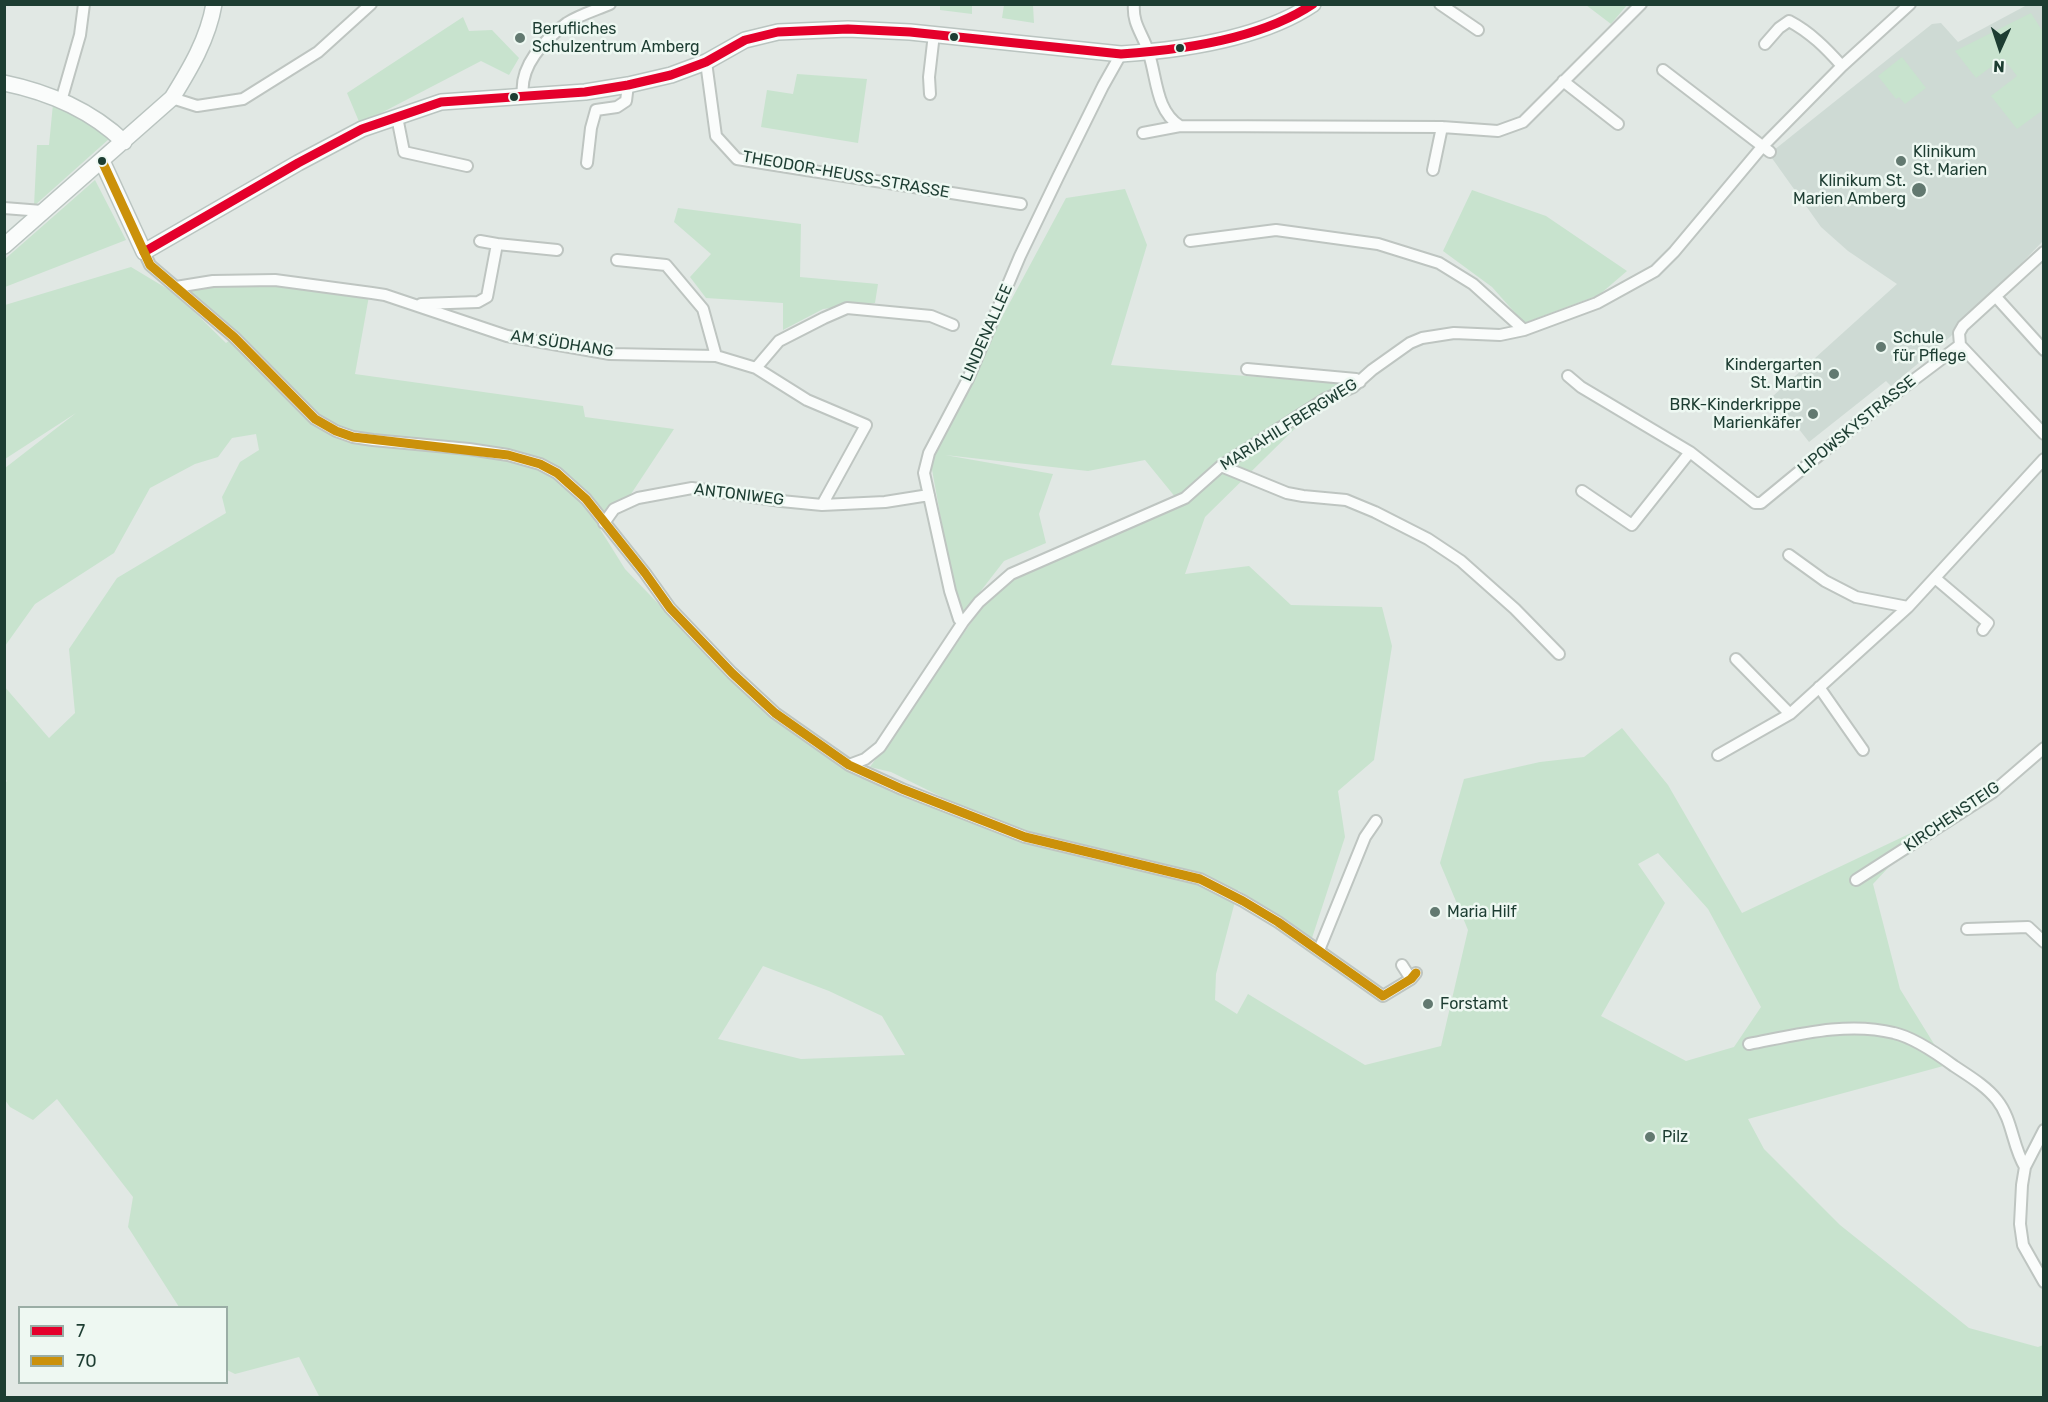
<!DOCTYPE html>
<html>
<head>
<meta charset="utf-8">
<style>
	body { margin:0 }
	#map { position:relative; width:2048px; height:1402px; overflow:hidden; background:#e1e8e4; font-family:Rubik,sans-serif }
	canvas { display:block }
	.frame { position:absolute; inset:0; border:6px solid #1d3d32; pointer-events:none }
	.legend { position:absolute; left:18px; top:1306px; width:210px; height:78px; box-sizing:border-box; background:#eef8f2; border:2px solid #9aada5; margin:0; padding:8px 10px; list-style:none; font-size:18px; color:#1d3d32 }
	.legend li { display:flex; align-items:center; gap:12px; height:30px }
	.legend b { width:30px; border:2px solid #9aada5 }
	.north { position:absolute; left:1970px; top:18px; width:60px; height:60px; -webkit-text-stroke:4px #eef8f2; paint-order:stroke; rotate:183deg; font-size:16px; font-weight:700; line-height:24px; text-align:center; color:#1d3d32 }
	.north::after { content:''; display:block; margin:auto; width:21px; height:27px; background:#1d3d32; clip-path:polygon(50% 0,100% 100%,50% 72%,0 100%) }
</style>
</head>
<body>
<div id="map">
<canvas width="2048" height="1402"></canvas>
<div class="frame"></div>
<ul class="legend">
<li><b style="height:8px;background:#e4002b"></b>7</li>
<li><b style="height:8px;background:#cb910a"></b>70</li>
</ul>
<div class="north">N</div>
</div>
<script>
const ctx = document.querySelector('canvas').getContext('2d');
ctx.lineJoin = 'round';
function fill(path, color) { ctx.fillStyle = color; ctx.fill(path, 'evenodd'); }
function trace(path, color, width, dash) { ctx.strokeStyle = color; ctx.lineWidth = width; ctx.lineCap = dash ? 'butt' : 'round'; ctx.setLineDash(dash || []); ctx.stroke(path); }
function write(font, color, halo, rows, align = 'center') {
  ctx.font = font + ' Rubik,sans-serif'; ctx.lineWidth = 5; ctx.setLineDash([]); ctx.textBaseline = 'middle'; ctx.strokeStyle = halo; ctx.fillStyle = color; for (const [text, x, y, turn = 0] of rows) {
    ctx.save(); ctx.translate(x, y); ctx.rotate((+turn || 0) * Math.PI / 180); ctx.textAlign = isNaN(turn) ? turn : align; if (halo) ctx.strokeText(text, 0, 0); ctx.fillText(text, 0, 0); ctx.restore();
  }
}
fill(new Path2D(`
	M 2027,5 L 2043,5 L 2043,241 L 1950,337 L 1891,386 L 1886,381 L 1809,442 L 1773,396 L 1897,284 L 1848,251 L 1821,227 L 1769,154 L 1932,24 L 1941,23 L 1958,42 Z`), '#cedad4');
fill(new Path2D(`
	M 940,5 L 972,5 L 972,14 L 940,10 Z
	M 1004,5 L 1033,5 L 1034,23 L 1002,18 Z
	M 1586,5 L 1627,5 L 1611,24 Z
	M 2031,13 L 2043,32 L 2043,110 L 2017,129 L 1991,96 L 2017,76 L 2003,58 L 1976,78 L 1955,51 Z
	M 463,17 L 469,31 L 492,30 L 519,58 L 509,75 L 481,61 L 360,124 L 347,93 Z
	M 1902,57 L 1926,88 L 1905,104 L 1899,97 L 1896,99 L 1878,76 Z
	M 797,74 L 867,79 L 858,143 L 761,127 L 767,90 L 793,94 Z
	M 53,104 L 89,122 L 109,139 L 34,206 L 37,145 L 49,145 Z
	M 95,180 L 126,240 L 5,287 L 5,259 Z
	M 1125,189 L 1147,245 L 1111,365 L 1345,384 L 1325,399 L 1205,517 L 1185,574 L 1249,566 L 1291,605 L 1382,607 L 1392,646 L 1374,760 L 1338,791 L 1345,837 L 1312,938 L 1238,890 L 1216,974 L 1215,1000 L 1237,1014 L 1248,994 L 1365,1065 L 1441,1046 L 1468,930 L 1440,863 L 1464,779 L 1540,762 L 1584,757 L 1622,728 L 1668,785 L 1742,913 L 1928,825 L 1873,884 L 1900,989 L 1947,1065 L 1748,1119 L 1764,1149 L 1840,1225 L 1969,1328 L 2038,1347 L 2043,1345 L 2043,1397 L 320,1398 L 299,1357 L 235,1374 L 227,1370 L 226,1308 L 179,1307 L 128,1227 L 133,1197 L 57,1099 L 33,1120 L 10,1107 L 5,1100 L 4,784 L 7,781 L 4,777 L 4,686 L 49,738 L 75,713 L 69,649 L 117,578 L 226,513 L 222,497 L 240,462 L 259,450 L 256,434 L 232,438 L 218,457 L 195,464 L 150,488 L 114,553 L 35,604 L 5,646 L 5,468 L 76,413 L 5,459 L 5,305 L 131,267 L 176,294 L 226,343 L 234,337 L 319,423 L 274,370 L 186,289 C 246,276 309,289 369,296 L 355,374 L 583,406 L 585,417 L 674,429 L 631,494 L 614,509 L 600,529 L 625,569 L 694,641 L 769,711 L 850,771 L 1013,832 L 891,772 L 870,767 L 1006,573 L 1176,498 L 1145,460 L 1088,471 L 945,455 L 1053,474 L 1039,514 L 1046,543 L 1004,561 L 959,619 L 929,453 L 1066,198 ZM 1658,853 L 1708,909 L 1761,1007 L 1734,1047 L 1686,1061 L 1601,1016 L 1665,903 L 1638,864 ZM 763,966 L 829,991 L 882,1016 L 905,1055 L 801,1059 L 718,1039 Z
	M 1472,190 L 1546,216 L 1627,271 L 1599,295 L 1524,323 L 1492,287 L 1443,251 Z
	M 678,208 L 801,224 L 800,277 L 878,284 L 875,303 L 823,309 L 783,330 L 783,303 L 706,298 L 690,277 L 711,254 L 674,222 Z`), '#c8e3ce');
const street = new Path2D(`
	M 1134,4 C 1132,25 1144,35 1149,54 C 1157,79 1156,111 1180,126
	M 1440,4 L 1478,30
	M 1765,44 L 1779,28 L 1789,21 C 1810,32 1826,48 1842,66
	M 706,62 L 716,136 L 737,159 L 1021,204
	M 1663,70 L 1770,152
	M 1563,81 L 1618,124
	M 930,94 L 929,77 L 934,34
	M 523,96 C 519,66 544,40 567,23 C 579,15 596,10 610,4
	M 172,98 L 197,106 L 243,99 L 318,52 L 371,4
	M 61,101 L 80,35 L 84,4
	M 397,117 L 404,152 L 467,166
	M 1143,133 L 1180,126 L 1442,127 L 1498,131 L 1523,122 L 1641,4
	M 587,163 L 591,128 L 596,110 L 617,107 L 626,101 L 628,85
	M 1433,170 L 1442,127
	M 4,208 L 42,211
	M 480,241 L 497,244
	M 1190,241 L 1276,230 L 1378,244 L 1439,263 L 1473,284 L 1524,330
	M 144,252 L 150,265 L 234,337 L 315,419 L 336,431 L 353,437 L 373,440 L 469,449 L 508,455 L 540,464 L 557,473 L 586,499 L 645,573 L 670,608 L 732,673 L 775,713 L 849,765 L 902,789 L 1025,837 L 1200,879 L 1243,901 L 1278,922 L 1383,996 L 1411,979 L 1416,973
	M 617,260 L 666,265 L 703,309 L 716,356
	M 176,287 L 213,281 L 275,280 L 372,293 L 385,295 L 507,336 L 610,354 L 716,356 L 756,368 L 807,400 L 866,425 L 822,505
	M 1996,297 L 2044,350
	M 421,304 L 478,302 L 487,297 L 497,244 L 557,250
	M 1960,345 L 1959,333 L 1963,326 L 2044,252
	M 1960,345 L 2044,434
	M 756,368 L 779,341 L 824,318 L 847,308 L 931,316 L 953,325
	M 1247,369 L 1356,379 L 1360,382
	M 1568,376 L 1581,387 L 1690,452 L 1755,503 L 1761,503 L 1879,406 L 1960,345
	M 1221,466 L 1287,493 L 1303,496 L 1346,500 L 1375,512 L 1428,539 L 1461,561 L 1515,609 L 1559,654
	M 1582,491 L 1632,525 L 1690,452
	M 604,523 L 614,509 L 638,498 L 692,488 L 781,501 L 822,505 L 885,502 L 929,495
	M 1789,555 L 1825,581 L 1856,597 L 1908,607 L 2044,459
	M 1935,578 L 1988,623 L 1983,630
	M 963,622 L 959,619 L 950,591 L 924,473 L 929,453 L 968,379 L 1020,256 L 1058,177 L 1103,86 L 1121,54
	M 1736,659 L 1790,714
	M 1819,687 L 1863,750
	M 1718,755 L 1790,714 L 1908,607
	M 849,765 L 865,759 L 880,747 L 963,622 L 979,602 L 1011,574 L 1185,498 L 1221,466 L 1325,399 L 1353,387 L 1372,370 L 1410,343 L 1422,338 L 1454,333 L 1500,335 L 1524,330 L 1597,303 L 1655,271 L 1674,252 L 1762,147 L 1842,66 L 1910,4
	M 1856,880 L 1993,792 L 2044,748
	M 1967,929 L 2028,927 L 2044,942
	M 1319,950 L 1365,837 L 1376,821
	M 1402,965 L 1411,979
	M 1749,1044 C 1796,1035 1847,1021 1894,1033 C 1912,1037 1939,1055 1954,1066 C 1969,1076 1986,1086 1997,1100 C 2013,1120 2012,1146 2025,1167
	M 2044,1130 L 2025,1167 L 2022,1185 L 2020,1224 L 2023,1245 L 2044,1282`);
const secondary = new Path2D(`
	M 4,83 C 48,92 92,111 124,142
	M 102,161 L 144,252 L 298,163 L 362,129 L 441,102 L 585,92 L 628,85 L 671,75 L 706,62 L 745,40 L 778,32 L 848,29 L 910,32 L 1121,54 C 1182,50 1261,39 1313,4
	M 4,246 L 172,98 C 190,69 208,39 214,4`);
trace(street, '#bec5c1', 14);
trace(secondary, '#bac4c0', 18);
trace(street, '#fafcfb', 10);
trace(secondary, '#fafcfb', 15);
trace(new Path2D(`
	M 144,252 L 298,163 L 362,129 L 441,102 L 585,92 L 628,85 L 671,75 L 706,62 L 745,40 L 778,32 L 848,29 L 910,32 L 1121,54 C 1182,50 1261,39 1313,4`), '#e4002b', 9);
trace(new Path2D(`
	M 102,161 L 150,265 L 234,337 L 315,419 L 336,431 L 353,437 L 508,455 L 540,464 L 557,473 L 586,499 L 645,573 L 670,608 L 732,673 L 775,713 L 849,765 L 902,789 L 1025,837 L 1200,879 L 1243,901 L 1278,922 L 1383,996 L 1411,979 L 1416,973`), '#cb910a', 9);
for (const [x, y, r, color] of [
	[954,37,5,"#1d3d32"],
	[520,38,6,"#627970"],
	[1180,48,5,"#1d3d32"],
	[514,97,5,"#1d3d32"],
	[102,161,5,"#1d3d32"],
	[1901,161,6,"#627970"],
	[1919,190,8,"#627970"],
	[1881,347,6,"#627970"],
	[1834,374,6,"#627970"],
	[1813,414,6,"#627970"],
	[1435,912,6,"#627970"],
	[1428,1004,6,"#627970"],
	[1650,1137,6,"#627970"]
]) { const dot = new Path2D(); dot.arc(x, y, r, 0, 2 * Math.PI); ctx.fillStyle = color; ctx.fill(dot); trace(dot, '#eef8f2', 2); }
write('16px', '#1d3d32', '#eef8f2', [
	["Berufliches",532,29],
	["Schulzentrum Amberg",532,47],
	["Klinikum",1913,152],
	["St. Marien",1913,170],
	["Klinikum St.",1906,181,"right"],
	["Marien Amberg",1906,199,"right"],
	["Schule",1893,338],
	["für Pflege",1893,356],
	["Kindergarten",1822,365,"right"],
	["St. Martin",1822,383,"right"],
	["BRK-Kinderkrippe",1801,405,"right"],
	["Marienkäfer",1801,423,"right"],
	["Maria Hilf",1447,912],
	["Forstamt",1440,1004],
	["Pilz",1662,1137]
], 'left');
write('16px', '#1d3d32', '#eef8f2', [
	["THEODOR-HEUSS-STRASSE",846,175,10],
	["LINDENALLEE",987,333,-66],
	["AM SÜDHANG",562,344,9],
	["MARIAHILFBERGWEG",1289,425,-32],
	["LIPOWSKYSTRASSE",1857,425,-39],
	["ANTONIWEG",739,495,7],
	["KIRCHENSTEIG",1952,817,-34]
]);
</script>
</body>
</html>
